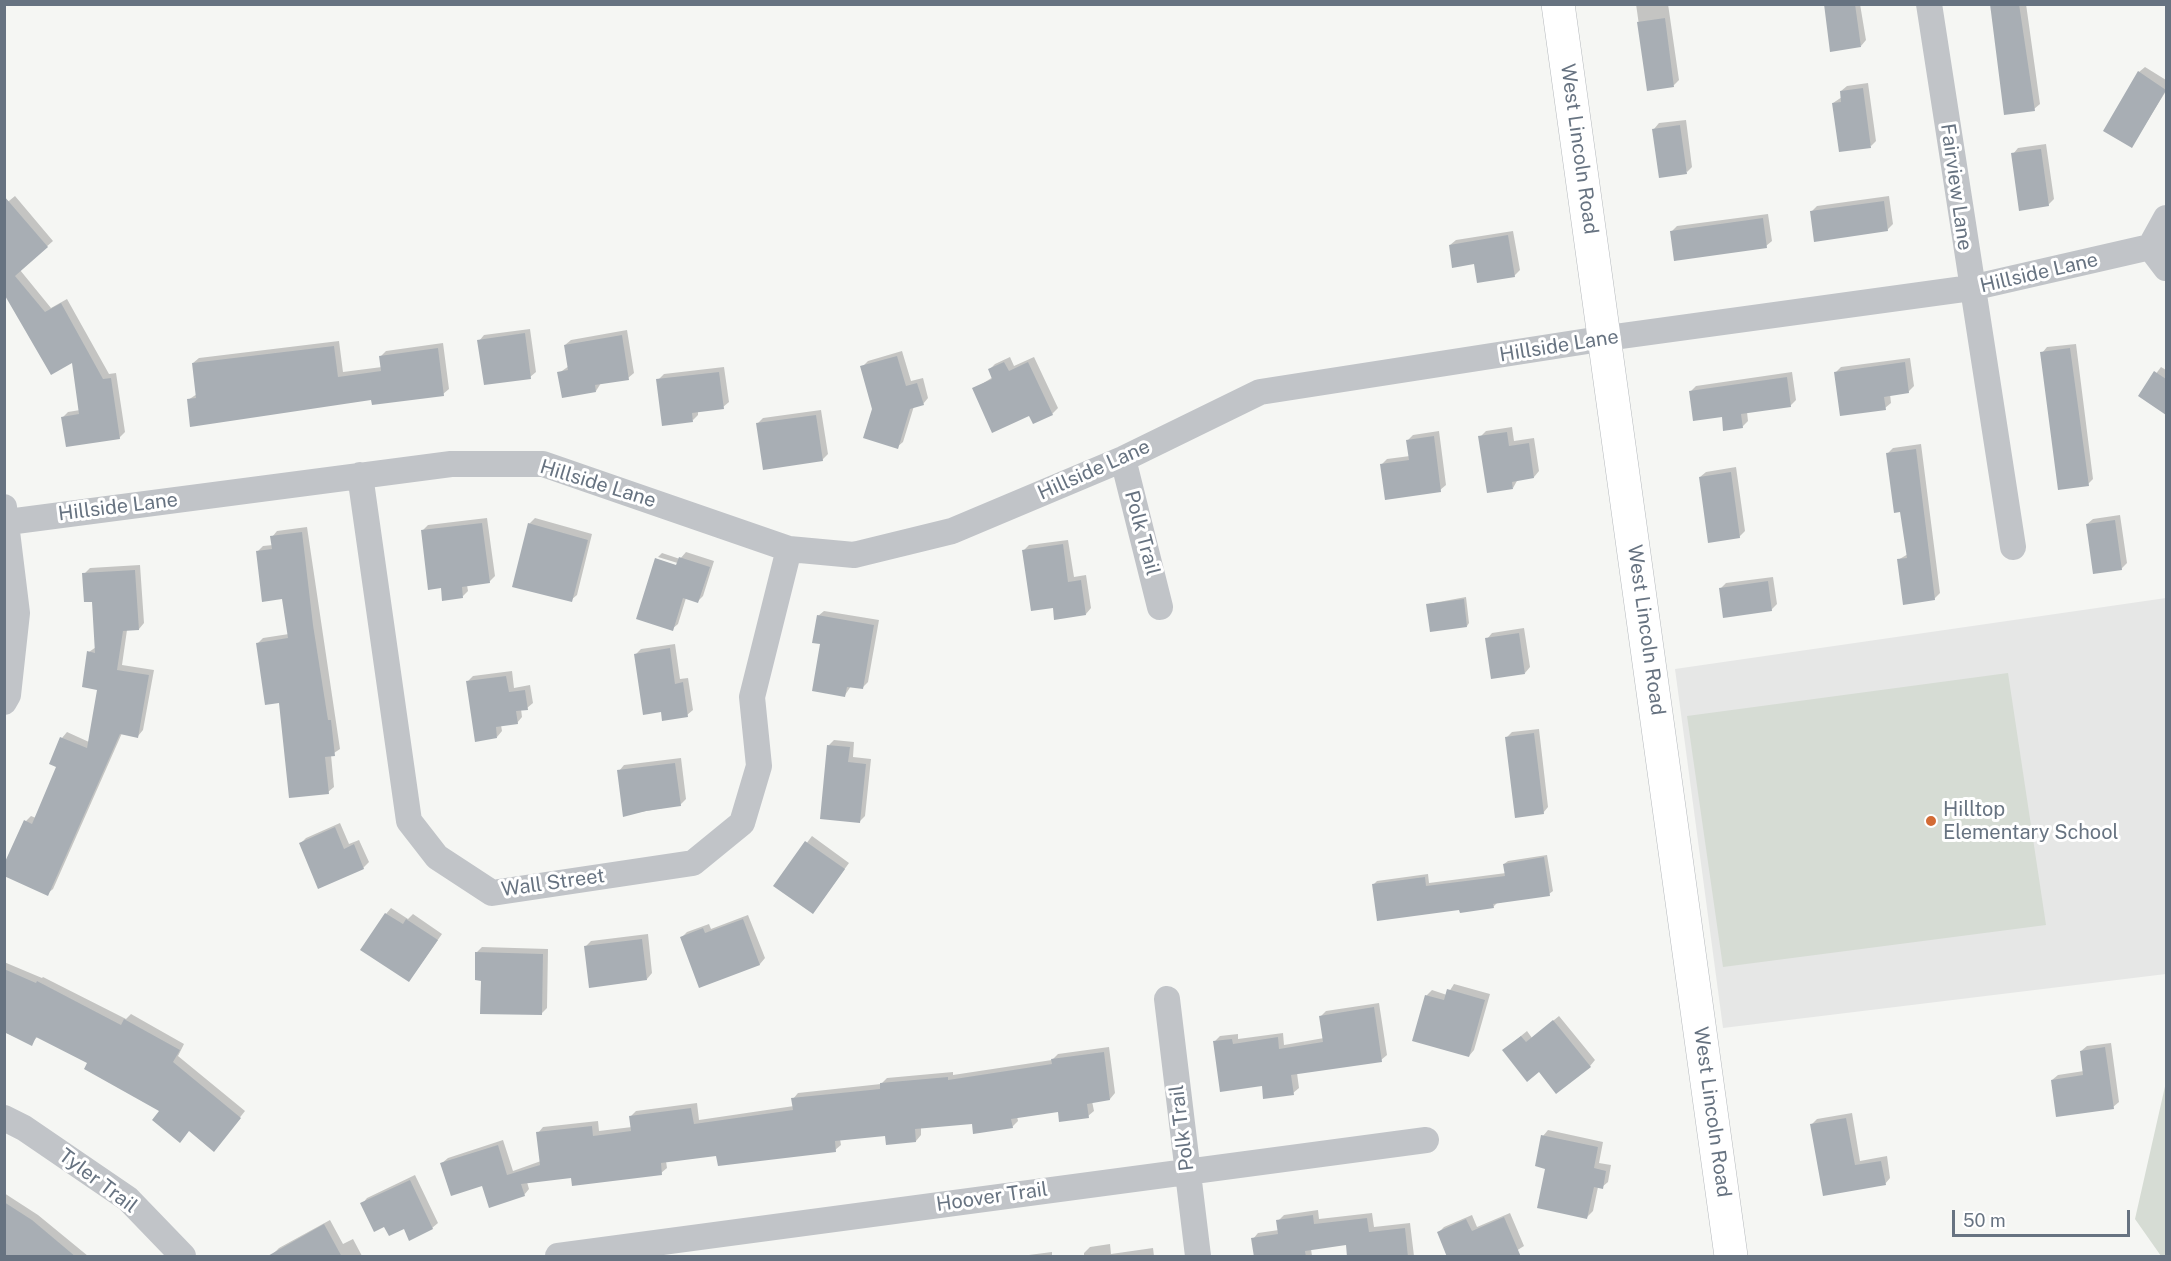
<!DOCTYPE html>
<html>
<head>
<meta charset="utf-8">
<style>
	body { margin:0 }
	#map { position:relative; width:2171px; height:1261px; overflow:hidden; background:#f5f6f3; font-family:"Public Sans",sans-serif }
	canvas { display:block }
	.frame { position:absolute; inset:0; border:6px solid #677381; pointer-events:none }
	.scale { position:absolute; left:1952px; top:1210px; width:178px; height:27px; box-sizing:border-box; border:3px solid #677381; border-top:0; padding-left:8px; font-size:18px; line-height:21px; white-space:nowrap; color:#677381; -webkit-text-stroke:4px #fff; paint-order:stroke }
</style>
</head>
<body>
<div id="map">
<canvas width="2171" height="1261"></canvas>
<div class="frame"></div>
<div class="scale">50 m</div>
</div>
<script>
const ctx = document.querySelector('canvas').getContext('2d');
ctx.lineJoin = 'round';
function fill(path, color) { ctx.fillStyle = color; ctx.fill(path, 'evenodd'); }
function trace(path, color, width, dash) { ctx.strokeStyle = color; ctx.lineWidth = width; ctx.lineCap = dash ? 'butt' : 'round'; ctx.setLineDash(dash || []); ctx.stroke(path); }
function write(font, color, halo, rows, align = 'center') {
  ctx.font = font + ' "Public Sans",sans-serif'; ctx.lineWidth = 6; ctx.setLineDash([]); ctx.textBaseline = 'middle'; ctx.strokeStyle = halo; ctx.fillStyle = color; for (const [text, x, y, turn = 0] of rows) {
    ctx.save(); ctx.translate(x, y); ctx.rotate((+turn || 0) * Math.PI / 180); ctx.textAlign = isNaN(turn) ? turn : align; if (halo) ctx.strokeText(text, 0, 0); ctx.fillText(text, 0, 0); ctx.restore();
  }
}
fill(new Path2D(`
	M 2166,598 L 2166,974 L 1723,1028 L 1675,669 Z`), '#e6e7e6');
fill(new Path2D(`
	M 2008,673 L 2046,925 L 1723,967 L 1687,716 Z
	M 2166,1082 L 2166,1256 L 2161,1256 L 2135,1219 Z`), '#d6dcd4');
fill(new Path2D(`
	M 1636,4 L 1668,4 L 1679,80 L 1674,85 L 1648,89 Z
	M 1824,4 L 1860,4 L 1866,40 L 1861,46 Z
	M 1991,4 L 2026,4 L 2040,104 L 2034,109 Z
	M 2145,67 L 2166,80 L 2166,91 L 2132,146 L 2139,72 Z
	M 1868,83 L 1876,141 L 1871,146 L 1833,103 L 1842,97 L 1841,91 L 1847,86 Z
	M 1686,120 L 1692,167 L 1687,172 L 1654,129 L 1659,123 Z
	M 2046,144 L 2054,199 L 2048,205 L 2013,154 L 2018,148 Z
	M 15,196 L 53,241 L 20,270 L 51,308 L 67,299 L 109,374 L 116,373 L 125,432 L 119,438 L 63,417 L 68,412 L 80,410 L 73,361 L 7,294 L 4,296 L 4,205 Z
	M 1889,196 L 1893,224 L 1887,230 L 1811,212 L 1817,206 Z
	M 1768,214 L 1772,241 L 1766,246 L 1671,232 L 1677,226 Z
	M 1513,231 L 1520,270 L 1514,276 L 1475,263 L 1450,245 L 1456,240 Z
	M 530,329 L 536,372 L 530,377 L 479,341 L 484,335 Z
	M 627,330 L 634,373 L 628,378 L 601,383 L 596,391 L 559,373 L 569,366 L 565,345 L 571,340 Z
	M 339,341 L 343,372 L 382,367 L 381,356 L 386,351 L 443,343 L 449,389 L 443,394 L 373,398 L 188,400 L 197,394 L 193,363 L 199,358 Z
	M 2076,344 L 2093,479 L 2088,484 L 2042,353 L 2047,347 Z
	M 902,351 L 911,381 L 923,378 L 928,398 L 923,404 L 914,406 L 903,442 L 897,447 L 874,409 L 862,367 L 868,361 Z
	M 1010,357 L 1014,366 L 1034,357 L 1058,408 L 1052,414 L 1030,414 L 974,389 L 993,377 L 989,370 L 995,364 Z
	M 1910,358 L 1914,386 L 1908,392 L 1890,394 L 1891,403 L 1885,408 L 1835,373 L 1841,367 Z
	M 724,367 L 729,402 L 723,407 L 698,411 L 698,415 L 693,420 L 658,380 L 664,374 Z
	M 2161,367 L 2166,370 L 2166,413 L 2140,395 Z
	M 1792,372 L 1796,400 L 1790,406 L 1747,412 L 1748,421 L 1742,427 L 1691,391 L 1696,386 Z
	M 821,410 L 828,454 L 822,460 L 757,424 L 763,418 Z
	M 1512,427 L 1514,441 L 1534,438 L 1539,471 L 1534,477 L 1518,479 L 1513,488 L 1480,437 L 1486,431 Z
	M 1439,431 L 1446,485 L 1440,490 L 1381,465 L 1387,459 L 1410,456 L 1408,440 L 1413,435 Z
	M 1921,444 L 1940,593 L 1934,599 L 1898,560 L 1908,554 L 1901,510 L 1887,454 L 1893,448 Z
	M 1736,467 L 1745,531 L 1739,537 L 1700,477 L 1706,472 Z
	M 2120,515 L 2127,563 L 2121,569 L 2087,524 L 2093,519 Z
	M 487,518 L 495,576 L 489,582 L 467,585 L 468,591 L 463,596 L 442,586 L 422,531 L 428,525 Z
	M 535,518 L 592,534 L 577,595 L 571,600 L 529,524 Z
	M 307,527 L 340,749 L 331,755 L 334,787 L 328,792 L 280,701 L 257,644 L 263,638 L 289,634 L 283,598 L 257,552 L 263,546 L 273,545 L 272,537 L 277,531 Z
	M 1068,540 L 1074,577 L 1086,575 L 1091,608 L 1086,614 L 1054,606 L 1023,551 L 1029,545 Z
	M 686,552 L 714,561 L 703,596 L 698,601 L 686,598 L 678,624 L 672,629 L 656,559 L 683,568 L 684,565 L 658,557 L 662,553 L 680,559 Z
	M 140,565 L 144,623 L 139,629 L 127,630 L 122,665 L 154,670 L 143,730 L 138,736 L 122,733 L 53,889 L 47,894 L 26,821 L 31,816 L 36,818 L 58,766 L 62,738 L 67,732 L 89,742 L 99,689 L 89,652 L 96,647 L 93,600 L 84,574 L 90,568 Z
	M 1773,577 L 1777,604 L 1771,610 L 1720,589 L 1726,583 Z
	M 1466,597 L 1469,623 L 1467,626 L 1428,604 Z
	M 824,611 L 879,620 L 868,682 L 862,688 L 851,686 L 845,695 L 822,643 L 818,616 Z
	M 1524,628 L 1530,667 L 1525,673 L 1487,639 L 1492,633 Z
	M 675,644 L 680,679 L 688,678 L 693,710 L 687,715 L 662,711 L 636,654 L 641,649 Z
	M 512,671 L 514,688 L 530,685 L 533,703 L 527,708 L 521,709 L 522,717 L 517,723 L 501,725 L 502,731 L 497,737 L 467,682 L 473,676 Z
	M 1539,729 L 1548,807 L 1543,813 L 1507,737 L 1512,732 Z
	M 834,740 L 854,742 L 853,757 L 871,759 L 865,816 L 859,822 L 829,745 Z
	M 681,758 L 686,799 L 680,805 L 624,815 L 619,771 L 624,765 Z
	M 340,823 L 349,844 L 359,840 L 369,862 L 363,868 L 301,843 L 306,838 Z
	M 812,836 L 849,863 L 818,906 L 775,885 Z
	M 1547,855 L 1553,891 L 1549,894 L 1497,903 L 1493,907 L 1460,908 L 1373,885 L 1377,881 L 1428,874 L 1429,883 L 1506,873 L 1504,864 L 1508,861 Z
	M 391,908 L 408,919 L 413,914 L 442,934 L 409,981 L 386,914 Z
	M 748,915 L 765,958 L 760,964 L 700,986 L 681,938 L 687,932 L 709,924 L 711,929 Z
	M 648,934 L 652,973 L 647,979 L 585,947 L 591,941 Z
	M 482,947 L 548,949 L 547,1008 L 541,1014 L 483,979 L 476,953 Z
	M 4,962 L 42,978 L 43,977 L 126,1019 L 131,1014 L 184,1044 L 178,1056 L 245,1111 L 219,1144 L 190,1130 L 89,1062 L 38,1036 L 31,1044 L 4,1032 Z
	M 1454,984 L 1490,994 L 1474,1050 L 1469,1056 L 1426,996 L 1432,990 L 1447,995 Z
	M 1379,1003 L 1387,1055 L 1381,1060 L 1297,1073 L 1299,1088 L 1293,1093 L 1263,1084 L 1214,1042 L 1220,1036 L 1238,1034 L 1238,1039 L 1283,1033 L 1284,1045 L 1324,1038 L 1321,1016 L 1326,1011 Z
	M 1559,1016 L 1595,1060 L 1590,1066 L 1539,1070 L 1510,1045 L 1527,1031 L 1532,1038 Z
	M 2111,1043 L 2119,1102 L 2113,1107 L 2052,1080 L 2058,1075 L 2084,1071 L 2081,1051 L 2087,1046 Z
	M 1109,1047 L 1115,1093 L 1110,1099 L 1092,1101 L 1094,1111 L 1088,1116 L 1059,1110 L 1017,1116 L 1018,1121 L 1012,1127 L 973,1122 L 921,1127 L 921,1135 L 916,1141 L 886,1134 L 840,1139 L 841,1145 L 835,1150 L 717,1154 L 666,1161 L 667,1168 L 661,1173 L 573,1176 L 527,1182 L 529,1189 L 524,1195 L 483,1184 L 442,1163 L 448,1158 L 503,1140 L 513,1171 L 541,1161 L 538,1133 L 543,1127 L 598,1121 L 599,1131 L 632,1127 L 630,1117 L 636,1111 L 697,1103 L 699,1120 L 794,1106 L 793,1099 L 798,1093 L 881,1084 L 887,1078 L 953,1072 L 953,1075 L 1052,1060 L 1058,1054 Z
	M 1852,1113 L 1860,1161 L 1887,1156 L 1890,1178 L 1885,1184 L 1824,1194 L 1812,1124 L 1817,1119 Z
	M 1548,1130 L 1603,1142 L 1599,1163 L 1611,1165 L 1608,1182 L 1602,1187 L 1598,1187 L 1593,1211 L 1587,1217 L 1547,1167 L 1543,1136 Z
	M 415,1175 L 438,1223 L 432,1228 L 385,1225 L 362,1204 L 367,1198 Z
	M 4,1193 L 38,1215 L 88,1256 L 4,1256 Z
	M 1318,1210 L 1319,1219 L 1372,1213 L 1374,1227 L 1410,1223 L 1414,1256 L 1349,1256 L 1347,1244 L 1311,1249 L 1312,1256 L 1256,1256 L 1253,1239 L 1258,1233 L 1279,1230 L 1278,1221 L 1284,1215 Z
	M 1510,1213 L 1524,1246 L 1508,1256 L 1438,1233 L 1444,1227 L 1472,1215 L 1477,1227 Z
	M 330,1220 L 343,1244 L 353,1239 L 362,1256 L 275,1256 L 273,1254 L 279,1248 Z
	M 1110,1244 L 1111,1254 L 1153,1248 L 1154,1256 L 1084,1256 L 1084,1253 L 1090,1247 Z
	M 1052,1252 L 1052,1256 L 1021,1256 Z`), '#0003');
fill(new Path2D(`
	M 1824,4 L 1855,4 L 1861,47 L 1830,52 Z
	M 1990,4 L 2019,4 L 2035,111 L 2004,115 Z
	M 1665,18 L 1674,87 L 1647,91 L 1637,22 Z
	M 2138,71 L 2166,90 L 2132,148 L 2103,131 Z
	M 1863,88 L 1871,148 L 1839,152 L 1832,103 L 1841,102 L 1840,91 Z
	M 1680,125 L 1687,174 L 1659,178 L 1652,129 Z
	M 2041,149 L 2049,206 L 2019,211 L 2011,153 Z
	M 4,196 L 48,247 L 15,276 L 45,312 L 61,303 L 103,379 L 111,378 L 120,439 L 66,447 L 61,417 L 79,414 L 72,363 L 51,375 L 4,294 Z
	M 1884,201 L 1888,231 L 1814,242 L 1810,211 Z
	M 1763,218 L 1767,248 L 1674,261 L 1670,231 Z
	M 1508,235 L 1515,277 L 1477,283 L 1474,264 L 1452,268 L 1449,245 Z
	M 525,333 L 531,379 L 484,385 L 477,340 Z
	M 622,335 L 629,380 L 595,385 L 596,392 L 562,398 L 557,372 L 568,370 L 564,345 Z
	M 334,346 L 338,377 L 381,371 L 379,356 L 438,348 L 444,396 L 372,405 L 371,400 L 190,427 L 187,399 L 196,398 L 192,363 Z
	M 2070,348 L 2089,486 L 2058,490 L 2040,352 Z
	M 897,356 L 906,386 L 917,383 L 924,405 L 910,409 L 898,449 L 863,438 L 872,409 L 860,366 Z
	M 1004,362 L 1009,371 L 1028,362 L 1053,415 L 1033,424 L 1029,416 L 992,433 L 972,388 L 992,379 L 988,369 Z
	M 1905,362 L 1909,393 L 1884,397 L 1886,410 L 1840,416 L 1834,372 Z
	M 2154,371 L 2166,379 L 2166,415 L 2138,396 Z
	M 719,372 L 724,409 L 692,413 L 693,422 L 662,426 L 656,379 Z
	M 1787,377 L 1791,407 L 1741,414 L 1743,428 L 1723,431 L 1722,417 L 1693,421 L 1689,391 Z
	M 816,415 L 823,461 L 763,470 L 756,423 Z
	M 1507,432 L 1509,446 L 1529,443 L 1534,478 L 1512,482 L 1513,489 L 1487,493 L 1478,436 Z
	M 1434,436 L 1441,492 L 1385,500 L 1380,464 L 1409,460 L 1406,440 Z
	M 1916,449 L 1935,600 L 1903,605 L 1897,559 L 1907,558 L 1900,512 L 1894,513 L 1886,453 Z
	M 1731,472 L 1740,538 L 1708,543 L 1699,477 Z
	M 2115,520 L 2122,570 L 2093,574 L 2086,524 Z
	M 482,523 L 490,583 L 462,587 L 463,598 L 442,601 L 441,588 L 428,590 L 421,530 Z
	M 528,523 L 588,540 L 572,602 L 512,587 Z
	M 302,532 L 313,625 L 328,720 L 331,720 L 335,756 L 325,757 L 329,794 L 289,798 L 279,703 L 265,705 L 256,643 L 288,638 L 282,599 L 262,602 L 256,551 L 272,549 L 270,536 Z
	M 1063,544 L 1068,582 L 1081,580 L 1086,615 L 1054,620 L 1053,608 L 1031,611 L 1022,550 Z
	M 679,557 L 710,567 L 698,603 L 683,598 L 673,631 L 636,619 L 655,558 L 676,565 Z
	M 135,570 L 139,630 L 123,631 L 117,670 L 149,675 L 138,738 L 120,734 L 48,896 L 4,876 L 4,864 L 24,820 L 32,824 L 56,767 L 49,764 L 60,737 L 87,748 L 97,690 L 82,687 L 87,651 L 95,653 L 92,602 L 84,602 L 82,573 Z
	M 1768,581 L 1772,611 L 1723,618 L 1719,588 Z
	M 1464,599 L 1467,627 L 1430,632 L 1426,604 Z
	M 817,615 L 874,625 L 863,689 L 847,687 L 845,697 L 812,691 L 820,644 L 812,643 Z
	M 1519,633 L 1525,674 L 1491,679 L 1485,638 Z
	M 670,648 L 675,684 L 683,682 L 688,717 L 662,721 L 661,712 L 643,715 L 634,654 Z
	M 506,676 L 509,692 L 525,690 L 528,710 L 516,711 L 518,724 L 496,727 L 497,738 L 475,742 L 466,681 Z
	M 1534,733 L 1544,814 L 1515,818 L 1505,737 Z
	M 827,745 L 850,747 L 848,762 L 866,764 L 860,823 L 820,819 Z
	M 675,763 L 681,806 L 646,811 L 623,817 L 617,770 Z
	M 335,827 L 344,849 L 354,844 L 364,869 L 318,889 L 299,843 Z
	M 805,841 L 845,869 L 813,914 L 773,886 Z
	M 1544,857 L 1550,896 L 1493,904 L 1494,908 L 1460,913 L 1459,910 L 1377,921 L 1372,884 L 1425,877 L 1426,886 L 1505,876 L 1503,864 Z
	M 385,913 L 403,924 L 406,919 L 438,940 L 409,982 L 360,950 Z
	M 743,919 L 760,965 L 699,988 L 680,937 L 703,928 L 705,933 Z
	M 642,939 L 647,980 L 589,988 L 584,946 Z
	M 475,952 L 543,954 L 542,1015 L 480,1014 L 481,981 L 475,980 Z
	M 4,969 L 36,983 L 37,981 L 121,1025 L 124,1019 L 180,1050 L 173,1062 L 241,1118 L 214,1152 L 189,1131 L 180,1143 L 152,1120 L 159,1111 L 84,1069 L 87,1063 L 36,1037 L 32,1046 L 4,1032 Z
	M 1447,989 L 1485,1000 L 1469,1057 L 1412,1041 L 1425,995 L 1444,1000 Z
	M 1374,1007 L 1382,1062 L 1291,1075 L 1294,1095 L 1263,1099 L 1262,1086 L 1220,1092 L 1213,1041 L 1232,1039 L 1233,1044 L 1278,1037 L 1279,1049 L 1323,1042 L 1319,1016 Z
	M 1553,1020 L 1591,1067 L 1556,1094 L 1539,1072 L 1527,1082 L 1502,1050 L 1521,1036 L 1526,1042 Z
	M 2105,1047 L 2114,1109 L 2056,1117 L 2051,1080 L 2083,1075 L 2080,1051 Z
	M 1104,1052 L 1110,1100 L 1087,1104 L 1089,1118 L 1059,1122 L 1058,1112 L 1011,1119 L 1013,1128 L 973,1134 L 972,1124 L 915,1129 L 916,1142 L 886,1145 L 885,1136 L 835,1141 L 836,1152 L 718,1166 L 716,1156 L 661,1163 L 662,1175 L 572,1186 L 571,1178 L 521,1184 L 525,1196 L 489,1208 L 482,1186 L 451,1196 L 440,1163 L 498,1145 L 507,1175 L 540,1165 L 536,1132 L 592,1126 L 593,1136 L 631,1131 L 629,1116 L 691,1108 L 694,1124 L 793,1110 L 791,1098 L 880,1089 L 880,1083 L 948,1077 L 948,1080 L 1052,1064 L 1051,1059 Z
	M 1846,1118 L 1855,1165 L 1881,1161 L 1886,1185 L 1823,1196 L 1810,1124 Z
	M 1541,1135 L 1598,1147 L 1594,1168 L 1606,1171 L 1603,1189 L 1594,1187 L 1587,1219 L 1537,1208 L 1545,1169 L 1535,1166 Z
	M 410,1180 L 433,1229 L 409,1241 L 404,1229 L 389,1236 L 384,1227 L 374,1232 L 360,1203 Z
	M 4,1202 L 32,1220 L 76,1257 L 4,1257 Z
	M 1313,1215 L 1314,1224 L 1367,1218 L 1369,1232 L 1405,1228 L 1408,1257 L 1347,1257 L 1346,1245 L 1305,1251 L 1306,1257 L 1254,1257 L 1251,1238 L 1278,1234 L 1276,1220 Z
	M 1504,1217 L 1521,1257 L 1447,1257 L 1437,1232 L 1466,1219 L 1472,1231 Z
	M 324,1224 L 342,1257 L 266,1257 Z`), '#a8aeb4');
const secondary = new Path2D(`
	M 1558,4 L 1731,1256`);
trace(secondary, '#b4b8bc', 34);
trace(new Path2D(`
	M 1929,4 L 2013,547
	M 2150,247 L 2166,268
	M 1123,459 L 1160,607
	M 360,475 L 409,821 L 437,857 L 492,893 L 693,863 L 742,823 L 759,766 L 752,697 L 789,549
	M 4,507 L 17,613 L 8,695 L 4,702
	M 8,522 L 451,464 L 543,464 L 789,549 L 854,555 L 952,531 L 1123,459 L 1260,392 L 1607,338 L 1971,288 L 2150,247 L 2166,218
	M 1167,999 L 1198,1256
	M 4,1118 L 24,1128 L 128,1199 L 183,1256
	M 558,1256 L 1426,1140`), '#c1c4c8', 26);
trace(secondary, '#fff', 33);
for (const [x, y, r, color] of [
	[1931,821,6,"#d36b35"]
]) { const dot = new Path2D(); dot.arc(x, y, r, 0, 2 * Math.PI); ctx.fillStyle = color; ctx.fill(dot); trace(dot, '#fff', 2); }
write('20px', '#677381', '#fff', [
	["West Lincoln Road",1579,149,82],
	["Fairview Lane",1956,187,82],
	["Hillside Lane",2039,273,-13],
	["Hillside Lane",1559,346,-9],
	["Hillside Lane",1094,470,-24],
	["Hillside Lane",598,484,17],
	["Hillside Lane",118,507,-7],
	["Polk Trail",1142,533,75],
	["West Lincoln Road",1646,630,82],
	["Wall Street",553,883,-8],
	["West Lincoln Road",1712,1112,82],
	["Polk Trail",1182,1128,-97],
	["Tyler Trail",98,1181,37],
	["Hoover Trail",992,1197,-8]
]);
write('20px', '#677381', '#fff', [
	["Hilltop",1943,810],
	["Elementary School",1943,833]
], 'left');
</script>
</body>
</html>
